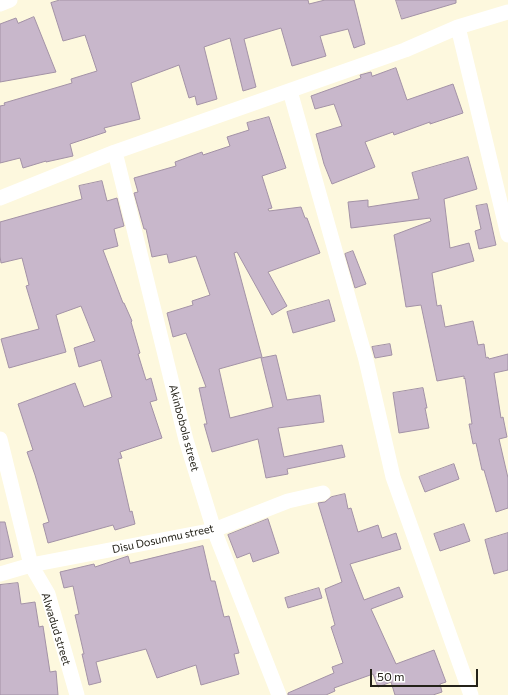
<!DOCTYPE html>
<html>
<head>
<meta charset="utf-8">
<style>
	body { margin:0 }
	#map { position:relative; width:508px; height:695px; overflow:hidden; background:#fdf8de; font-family:Commissioner,sans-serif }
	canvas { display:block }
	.scale { position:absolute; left:370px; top:669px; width:108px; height:18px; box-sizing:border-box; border:2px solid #242219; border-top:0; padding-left:5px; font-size:12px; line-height:14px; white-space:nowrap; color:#242219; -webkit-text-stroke:3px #fff; paint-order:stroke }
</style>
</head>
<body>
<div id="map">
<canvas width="508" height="695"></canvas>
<div class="scale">50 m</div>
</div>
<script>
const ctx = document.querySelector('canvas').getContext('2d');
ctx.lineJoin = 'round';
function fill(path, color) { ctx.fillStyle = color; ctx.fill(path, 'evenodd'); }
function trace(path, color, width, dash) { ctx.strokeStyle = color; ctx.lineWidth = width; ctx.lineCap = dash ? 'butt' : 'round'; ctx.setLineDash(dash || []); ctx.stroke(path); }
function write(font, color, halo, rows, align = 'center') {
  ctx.font = font + ' Commissioner,sans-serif'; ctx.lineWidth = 3.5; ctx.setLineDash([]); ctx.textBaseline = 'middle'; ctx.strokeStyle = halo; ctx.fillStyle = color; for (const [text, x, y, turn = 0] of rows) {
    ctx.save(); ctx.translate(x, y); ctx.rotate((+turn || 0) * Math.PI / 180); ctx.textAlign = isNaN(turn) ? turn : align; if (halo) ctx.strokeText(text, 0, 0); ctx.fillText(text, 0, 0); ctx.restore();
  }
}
const building = new Path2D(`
	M 60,0 L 308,0 L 309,4 L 325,0 L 354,0 L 365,44 L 354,48 L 348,29 L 320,36 L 326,56 L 292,66 L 281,28 L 244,39 L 256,87 L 243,91 L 230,38 L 204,47 L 217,99 L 197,105 L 195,96 L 189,98 L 179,65 L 131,83 L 140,119 L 104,128 L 106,132 L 70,144 L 73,156 L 46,162 L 46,161 L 23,168 L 20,158 L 0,163 L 0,106 L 5,105 L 4,103 L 72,83 L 71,79 L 97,71 L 85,35 L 63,41 L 51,3 Z
	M 396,0 L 456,0 L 456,3 L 402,19 Z
	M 34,17 L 56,72 L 0,82 L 0,24 L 16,18 L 18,23 Z
	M 396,68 L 407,100 L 453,84 L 463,113 L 430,124 L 430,122 L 394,135 L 393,132 L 365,142 L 375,167 L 332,184 L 324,164 L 316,134 L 342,126 L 334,104 L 315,109 L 311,96 L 361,78 L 360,75 L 371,72 L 372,76 Z
	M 269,117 L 286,168 L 262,176 L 272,208 L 268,209 L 269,211 L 301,207 L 305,218 L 307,218 L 320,253 L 268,272 L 287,306 L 272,315 L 237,252 L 234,253 L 262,357 L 219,369 L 230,418 L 273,407 L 261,358 L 276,355 L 287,400 L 320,395 L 324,422 L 278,428 L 284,457 L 342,445 L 345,457 L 287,469 L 288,474 L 266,478 L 258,439 L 212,452 L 204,424 L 207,424 L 199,388 L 206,387 L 186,333 L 173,337 L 167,313 L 193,305 L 192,301 L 210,295 L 196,256 L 169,263 L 167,254 L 152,257 L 146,229 L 144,229 L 134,193 L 138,192 L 134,178 L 176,166 L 175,162 L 202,152 L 203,155 L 230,146 L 227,137 L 249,130 L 247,123 Z
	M 468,157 L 477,189 L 444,199 L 450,248 L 469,243 L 474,261 L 432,273 L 437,306 L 441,305 L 445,327 L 473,321 L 478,345 L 484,344 L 486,358 L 488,357 L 489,359 L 508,354 L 508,370 L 494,373 L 501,418 L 503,417 L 507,437 L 499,439 L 508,478 L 508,508 L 496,512 L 484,470 L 482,470 L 476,443 L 473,444 L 469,424 L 472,424 L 465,378 L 464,379 L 464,376 L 437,381 L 421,305 L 406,307 L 394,235 L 431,221 L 430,218 L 351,228 L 348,202 L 368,200 L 368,207 L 419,199 L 412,173 Z
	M 102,181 L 107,201 L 117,198 L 124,226 L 114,229 L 118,246 L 103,250 L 123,303 L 124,303 L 132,321 L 131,322 L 140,353 L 138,354 L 146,380 L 151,378 L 157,400 L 150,402 L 162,438 L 120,452 L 122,458 L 118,459 L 130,512 L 132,511 L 135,524 L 115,530 L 113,525 L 48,543 L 43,524 L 49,522 L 35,475 L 27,452 L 33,450 L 18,404 L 75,383 L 84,407 L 112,397 L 101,360 L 79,367 L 74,348 L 95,341 L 81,306 L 56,315 L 66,352 L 9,368 L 1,339 L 39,329 L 26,286 L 29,285 L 22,258 L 1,263 L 0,256 L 0,222 L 82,199 L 79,186 Z
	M 487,204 L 496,245 L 479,249 L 475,231 L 481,229 L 476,206 Z
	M 353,251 L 366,284 L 355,288 L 345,254 Z
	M 329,300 L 335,321 L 293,333 L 287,312 Z
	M 390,344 L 392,355 L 375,358 L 372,347 Z
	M 423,388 L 427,408 L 425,408 L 429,428 L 399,433 L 393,393 Z
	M 454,464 L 459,479 L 425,492 L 419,477 Z
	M 345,494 L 348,509 L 351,508 L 358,532 L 378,525 L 382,538 L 396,533 L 401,549 L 350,564 L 364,600 L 399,587 L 403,597 L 371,609 L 396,664 L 434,650 L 446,682 L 440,684 L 442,692 L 433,695 L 395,695 L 391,682 L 378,687 L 373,674 L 334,688 L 335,691 L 326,695 L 288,695 L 288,693 L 334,673 L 332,667 L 343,663 L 331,627 L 335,625 L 325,589 L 342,582 L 318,503 L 325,502 L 331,497 Z
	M 268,519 L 279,553 L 253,562 L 250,553 L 237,558 L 228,535 Z
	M 0,522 L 5,522 L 13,557 L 0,560 Z
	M 464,524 L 470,541 L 440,551 L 434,534 Z
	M 508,533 L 508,570 L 494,574 L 485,540 Z
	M 203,546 L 211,581 L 215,581 L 224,617 L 229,616 L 239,653 L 234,654 L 239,674 L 201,685 L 196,665 L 157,678 L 146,649 L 96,662 L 101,682 L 89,685 L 82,654 L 84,654 L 75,615 L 79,614 L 73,586 L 64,588 L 60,572 L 94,564 L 95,567 L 128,556 L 130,563 Z
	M 18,583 L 21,604 L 35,602 L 39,627 L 43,626 L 50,672 L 56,671 L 58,695 L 0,695 L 0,585 Z
	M 319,588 L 322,598 L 288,608 L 285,598 Z`);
fill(building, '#c8b7cb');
trace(building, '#a392a6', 1);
trace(new Path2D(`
	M 0,4 L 10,0
	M 458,27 L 508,235
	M 290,91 L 366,360 L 393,477 L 471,695
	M 115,152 L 186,440 L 214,530 L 279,695
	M 0,198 L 115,152 L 405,50 L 458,27 L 508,12
	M 0,439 L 31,565 L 48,594 L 77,695
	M 0,574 L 31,565 L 214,530 L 288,501 L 323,493`), '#fff', 15);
write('11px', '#242219', '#fff', [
	["Akinbobola street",184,428,75],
	["Disu Dosunmu street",163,539,-12],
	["Alwadud street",56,629,73]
]);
</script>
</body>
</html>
